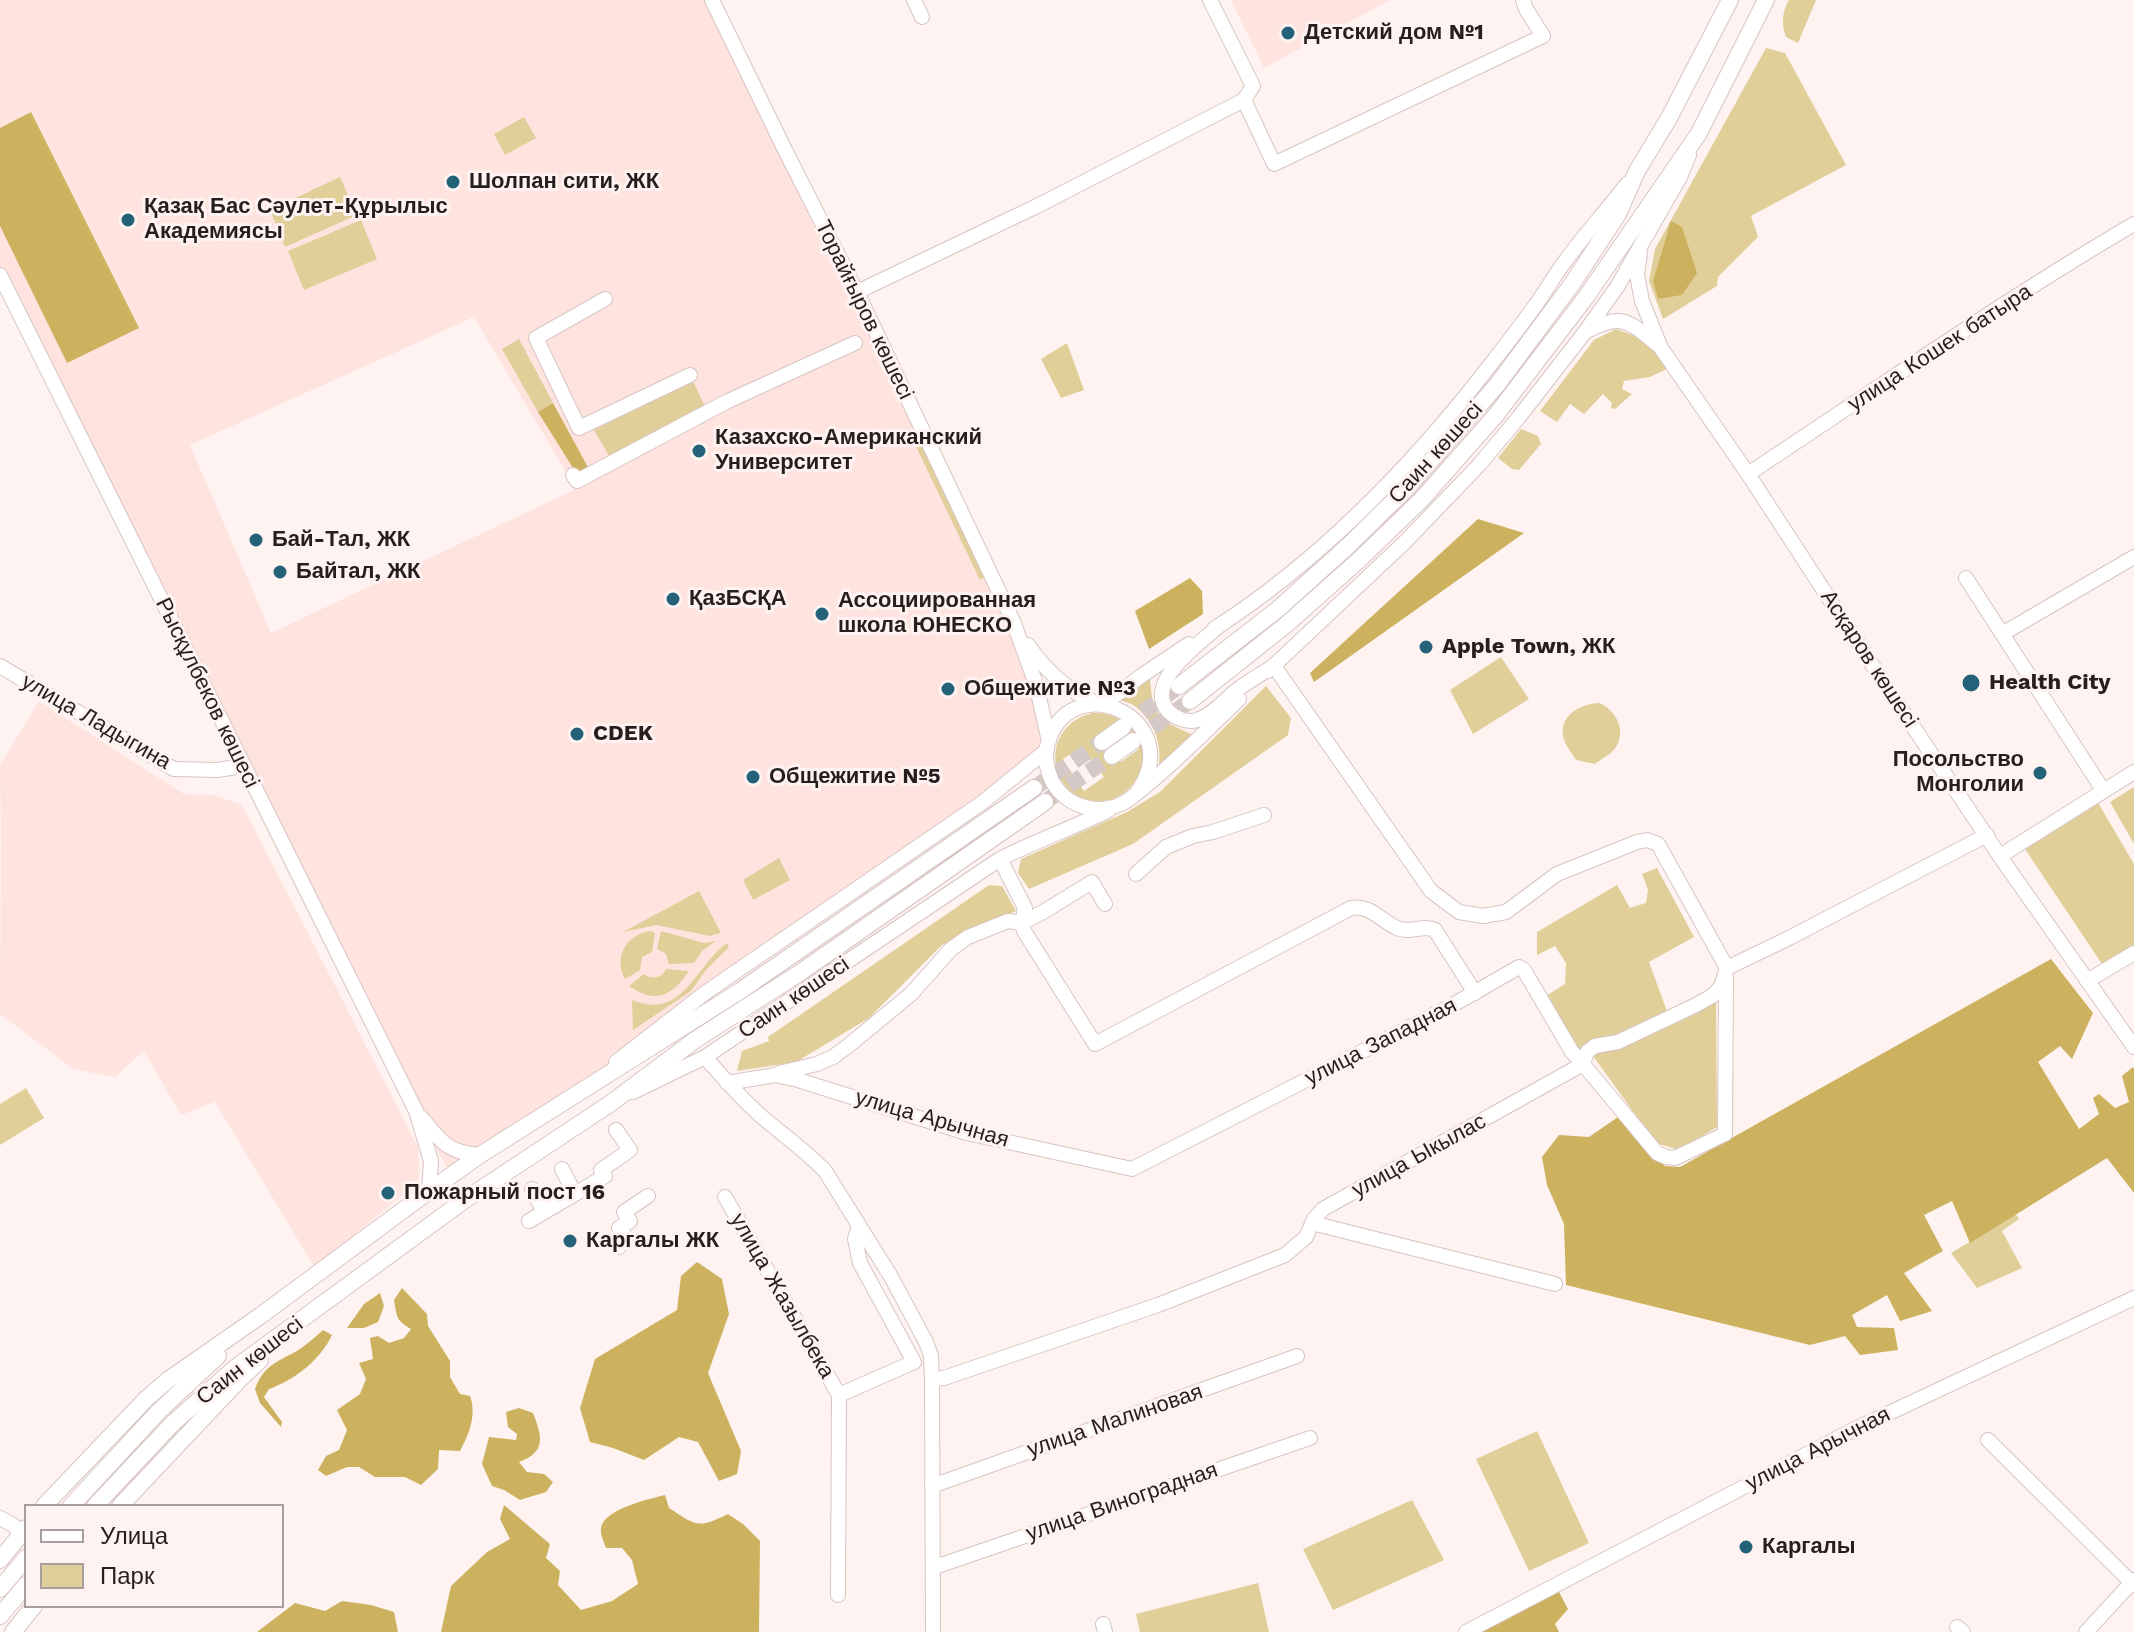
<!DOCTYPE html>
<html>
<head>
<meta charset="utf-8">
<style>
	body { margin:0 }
	#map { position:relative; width:2134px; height:1632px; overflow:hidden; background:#fff3f1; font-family:"Work Sans",sans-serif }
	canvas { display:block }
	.legend { position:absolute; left:24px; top:1504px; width:260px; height:104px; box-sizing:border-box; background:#fff3f1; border:2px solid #a89e9d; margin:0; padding:10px 14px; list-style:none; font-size:24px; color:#261f1e }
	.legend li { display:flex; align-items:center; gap:16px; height:40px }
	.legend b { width:40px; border:2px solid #a89e9d }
</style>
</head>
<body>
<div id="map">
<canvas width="2134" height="1632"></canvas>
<ul class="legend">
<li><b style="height:10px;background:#fff"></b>Улица</li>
<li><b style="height:22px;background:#e0cf99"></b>Парк</li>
</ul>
</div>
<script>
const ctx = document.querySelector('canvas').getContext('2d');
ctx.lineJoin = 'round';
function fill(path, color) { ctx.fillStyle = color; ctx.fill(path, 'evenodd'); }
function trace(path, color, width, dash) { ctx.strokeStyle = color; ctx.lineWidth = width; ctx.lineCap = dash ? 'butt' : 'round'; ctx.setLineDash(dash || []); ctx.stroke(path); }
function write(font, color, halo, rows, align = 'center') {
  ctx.font = font + ' "Work Sans",sans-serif'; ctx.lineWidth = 6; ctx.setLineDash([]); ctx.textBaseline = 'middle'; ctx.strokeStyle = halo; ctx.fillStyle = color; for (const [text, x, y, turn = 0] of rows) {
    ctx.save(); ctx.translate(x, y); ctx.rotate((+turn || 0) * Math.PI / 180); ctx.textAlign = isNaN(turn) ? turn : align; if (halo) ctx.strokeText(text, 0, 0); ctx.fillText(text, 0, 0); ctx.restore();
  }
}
fill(new Path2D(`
	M 0,0 L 712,0 L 1013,621 L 1047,750 L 577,1093 L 451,1175 L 416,1111 L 0,275 ZM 474,317 L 576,489 L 271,633 L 190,445 Z
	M 1231,0 L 1390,0 L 1264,68 Z
	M 39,701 L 184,794 L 214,795 L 242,805 L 418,1147 L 419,1181 L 315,1268 L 215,1102 L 181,1115 L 144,1051 L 115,1077 L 73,1069 L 0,1014 L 1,840 L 0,765 Z`), '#ffe3df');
fill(new Path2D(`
	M 1789,0 L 1816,0 L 1798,43 L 1786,37 C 1781,23 1782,13 1789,0 Z
	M 1766,48 L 1785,53 L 1846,165 L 1751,216 L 1758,237 L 1718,277 L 1717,286 L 1663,319 L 1649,281 L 1655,249 Z
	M 524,117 L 536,138 L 505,155 L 494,134 Z
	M 340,177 L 357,215 L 285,247 L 270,210 Z
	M 361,220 L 377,259 L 304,290 L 288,251 Z
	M 1616,329 C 1644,339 1653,342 1669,368 L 1650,377 L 1624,381 L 1622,389 L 1632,394 L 1615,409 L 1611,408 L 1612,403 L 1603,394 L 1584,414 L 1570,404 L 1557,422 L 1540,411 L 1594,340 Z
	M 519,339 L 553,403 L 538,412 L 502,349 Z
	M 1067,343 L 1084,390 L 1061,398 L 1041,359 Z
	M 693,381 L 705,407 L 611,459 L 594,430 Z
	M 1521,429 L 1538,436 L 1541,444 L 1519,470 L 1512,469 L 1498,458 Z
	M 918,432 L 985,577 L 980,580 L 911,436 Z
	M 1501,657 L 1529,699 L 1473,734 L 1450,690 Z
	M 1150,678 C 1152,716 1160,721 1194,735 L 1159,765 C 1163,737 1146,701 1115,700 Z
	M 1266,686 L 1291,718 L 1288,735 L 1133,844 L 1029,889 L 1018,873 L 1021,859 L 1127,812 L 1160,792 Z
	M 1599,703 C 1615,709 1627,730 1616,747 C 1612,754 1601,759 1595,764 L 1576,760 C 1572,753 1564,744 1563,736 C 1560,714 1581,704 1599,703 Z
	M 1092,713 C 1127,711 1157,744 1137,778 C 1131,789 1121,797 1109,800 C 1054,813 1030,730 1092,713 ZM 1119,721 L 1139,749 L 1121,762 L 1101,734 ZM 1082,746 L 1104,777 L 1084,791 L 1062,760 Z
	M 2134,787 L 2134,844 L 2110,802 Z
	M 2097,801 L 2134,864 L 2134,949 L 2104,967 L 2023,846 Z
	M 779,858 L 790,880 L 753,900 L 743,880 Z
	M 1657,868 L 1694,937 L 1649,962 L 1668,1014 L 1687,1008 L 1694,1014 L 1716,999 L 1717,1127 L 1679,1150 L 1656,1143 L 1593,1056 L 1576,1052 L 1546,996 L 1565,984 L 1566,963 L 1555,946 L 1537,955 L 1537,932 L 1617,885 L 1630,908 L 1646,903 L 1648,890 L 1642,874 Z
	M 989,885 L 1002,886 L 1016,911 L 942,945 L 869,1018 L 796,1062 L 737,1071 L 742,1051 L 769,1041 L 768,1037 Z
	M 699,891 L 721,933 L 710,936 L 656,925 L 623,932 Z
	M 650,931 L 655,933 L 652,952 L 642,957 L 640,970 L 625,979 C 613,957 627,934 650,931 Z
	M 661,931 L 704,943 L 716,941 L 703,950 L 694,963 L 669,964 L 666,954 L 657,949 Z
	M 727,943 L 729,947 L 706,970 L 691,991 L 633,1030 L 632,1000 C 683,1021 694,967 727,943 Z
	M 666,969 L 689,971 C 671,997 656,1004 629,986 L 644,974 C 651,980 662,978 666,969 Z
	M 26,1088 L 44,1118 L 0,1145 L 0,1104 Z
	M 2016,1214 L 2019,1219 L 2002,1231 L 2022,1268 L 1977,1288 L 1951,1253 Z
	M 1537,1431 L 1589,1543 L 1529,1571 L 1476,1459 Z
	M 1412,1500 L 1444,1560 L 1333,1610 L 1303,1549 Z
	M 1258,1583 L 1269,1632 L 1140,1632 L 1136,1614 Z`), '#e0cf99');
fill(new Path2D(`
	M 31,112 L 139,328 L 67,363 L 0,226 L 0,128 Z
	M 1671,221 L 1682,227 L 1697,273 L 1682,295 L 1658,299 L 1653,281 Z
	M 553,403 L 590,471 L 578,476 L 538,412 Z
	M 1478,519 L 1524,533 L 1314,682 L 1310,673 Z
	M 1190,578 L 1202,591 L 1203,614 L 1149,649 L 1135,611 Z
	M 2051,959 L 2093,1013 L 2072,1059 L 2060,1046 L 2038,1062 L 2079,1129 L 2099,1114 L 2093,1098 L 2099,1094 L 2115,1108 L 2129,1102 L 2122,1076 L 2133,1067 L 2134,1069 L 2134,1193 L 2107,1158 L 1970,1243 L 1952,1201 L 1924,1215 L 1943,1251 L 1904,1273 L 1932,1311 L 1900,1321 L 1887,1295 L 1852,1315 L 1857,1327 L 1894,1328 L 1898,1350 L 1860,1355 L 1845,1336 L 1810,1345 L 1566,1285 L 1564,1224 L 1547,1185 L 1542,1157 L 1559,1135 L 1589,1137 L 1618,1117 L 1665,1166 L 1680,1167 Z
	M 697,1262 L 722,1279 L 729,1314 L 708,1373 L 741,1451 L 737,1474 L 719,1481 L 698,1442 L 679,1437 L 644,1460 L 613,1448 L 590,1442 L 580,1408 L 595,1359 L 677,1310 L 681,1276 Z
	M 402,1288 L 427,1314 L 428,1326 L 450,1361 L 450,1377 L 460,1394 L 470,1396 C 477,1415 469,1434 460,1451 L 439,1450 L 438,1469 L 421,1485 L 405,1477 L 375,1477 L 359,1467 L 347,1467 L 326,1476 L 318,1470 L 326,1456 L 339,1450 L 347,1430 L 337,1410 L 360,1394 L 366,1379 L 359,1363 L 373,1359 L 370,1338 L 378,1336 L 389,1343 L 404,1338 L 411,1329 C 396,1320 397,1318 394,1300 Z
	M 380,1293 L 384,1306 L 378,1322 L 364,1328 L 347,1328 L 364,1304 Z
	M 323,1330 L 332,1335 C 320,1360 295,1380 269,1389 L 264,1397 L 282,1422 L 281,1427 L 260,1403 L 255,1389 C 263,1366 277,1362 297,1351 C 306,1345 315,1337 323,1330 Z
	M 519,1408 L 533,1413 C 542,1436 547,1452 519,1462 L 527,1472 L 544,1474 L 553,1482 L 546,1492 L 520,1500 L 504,1490 L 492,1486 L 482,1464 L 489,1437 L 516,1440 L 517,1434 L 508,1427 L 506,1412 Z
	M 665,1495 L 669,1508 C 697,1526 697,1529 728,1514 L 743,1524 L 760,1541 L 759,1632 L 441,1632 L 451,1586 L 487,1552 L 510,1539 L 500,1519 L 504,1505 L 550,1544 L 546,1558 L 560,1571 L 558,1585 L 581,1610 L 612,1601 L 638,1584 L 632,1560 L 622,1548 L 606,1548 C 604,1542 600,1534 601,1528 C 604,1509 649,1499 665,1495 Z
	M 1559,1592 L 1568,1609 L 1555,1624 L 1559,1632 L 1480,1632 Z
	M 342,1601 L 371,1605 L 394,1612 L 398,1632 L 257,1632 L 295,1603 L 325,1611 Z`), '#ccb25f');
trace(new Path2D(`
	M 1123,727 L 1179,686
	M 1133,741 L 1190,701
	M 1034,788 L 1102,742
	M 1049,799 L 1112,756`), '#d4c9c7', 16, [16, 8]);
const minor = new Path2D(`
	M 712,0 L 784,148 L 857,292 L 1013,621 L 1036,684 L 1049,741
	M 914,0 L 922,17
	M 1244,100 L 1274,164 L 1543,36 L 1526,9 L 1523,0
	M 1640,254 L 1637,275 L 1642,301 L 1661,348 L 1748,474 L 1886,686 L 2001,858 L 2134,1047
	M 0,275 L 416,1111 L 431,1161 L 429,1191
	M 857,292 L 1035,207 L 1244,100 L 1253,86 L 1210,0
	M 605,299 L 536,338 L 579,428 L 690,375
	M 1589,330 C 1624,312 1630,323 1658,345
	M 1748,474 C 1875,390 2003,301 2134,224
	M 573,475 L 577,481 L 726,402 L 855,343
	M 1966,578 L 2103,790
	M 1214,629 C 1321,560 1413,465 1491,364 C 1506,345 1521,325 1535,306 C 1546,291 1555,274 1566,260 C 1585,234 1607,210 1627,184
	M 2002,634 L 2134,557
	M 1028,645 C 1046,672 1068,691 1098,704
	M 0,666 L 174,769 L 217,770 L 243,766
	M 1268,671 L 1404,543 L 1479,465 L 1519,417 L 1585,332 L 1617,287 L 1680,177 L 1689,155
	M 1103,705 L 1141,676 L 1189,644
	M 1138,791 C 1187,720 1075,667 1049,739 C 1044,753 1046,768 1052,781 C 1067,809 1105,818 1131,798 C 1169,768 1204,733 1239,699
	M 2000,856 L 2134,772
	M 1000,859 L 1025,908 L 1022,923 L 1024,931 L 1095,1044 L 1351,908 C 1370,904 1381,921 1397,928 C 1410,934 1423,924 1435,930 L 1475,993
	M 1136,874 L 1166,847 L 1193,836 L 1213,832 L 1264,815
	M 1727,968 L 1789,938 L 1987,835
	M 2087,981 L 2134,953
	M 705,1057 C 723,1078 741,1098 762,1117 C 783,1135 806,1151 825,1171 L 890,1275 L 926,1342 L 931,1356 L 932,1379 L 933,1632
	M 616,1062 L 705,993 L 983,802 L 1047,750
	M 779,1073 L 817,1064 L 833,1057 L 848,1046 L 911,994 L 951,949 L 968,937 L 1008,921 L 1022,923 L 1043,912 L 1092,882 L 1105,904
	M 727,1083 L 775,1075 L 798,1080 L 967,1133 L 1132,1169 L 1451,1006 L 1519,967 L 1524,970 L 1572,1052 L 1583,1064 L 1587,1052 L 1595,1046 L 1618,1042 L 1696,1005 L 1712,996 L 1721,987 L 1727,968 L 1658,844 L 1647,840 L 1637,842 L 1557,874 L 1506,912 L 1483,916 L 1459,912 L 1431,891 L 1274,666 C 1261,674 1249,681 1237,690 C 1225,700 1212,715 1197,720 C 1187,723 1175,718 1168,711 C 1143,681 1202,642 1221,624
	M 633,1092 L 705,1057 L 1000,859 C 1035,841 1073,828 1109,810
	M 421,1117 C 441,1142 448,1153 480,1155
	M 532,1189 L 544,1212
	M 575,1194 L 605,1176 L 601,1170 L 630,1150 L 616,1130
	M 725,1197 L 839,1395 L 838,1595
	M 529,1221 L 575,1194 L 562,1169
	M 1312,1223 L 1555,1284
	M 619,1247 L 625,1237 L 619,1228 L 630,1221 L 624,1212 L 648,1196
	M 932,1379 L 944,1378 L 1158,1305 L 1285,1255 L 1306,1237 L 1314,1219 L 1323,1209 L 1583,1064 L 1657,1153 L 1666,1157 L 1675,1158 L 1725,1134 L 1726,977
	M 839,1395 L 914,1362 L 860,1263 L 855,1239 L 859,1226
	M 1988,1440 L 2134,1585
	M 932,1486 L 1297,1356
	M 0,1518 L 13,1525 L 21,1533
	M 935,1567 L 1310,1438
	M 1103,1624 L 1105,1632
	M 1957,1627 L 1963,1632
	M 1466,1632 L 1853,1430 L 2134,1298
	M 2086,1632 L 2134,1580`);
const major = new Path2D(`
	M 1179,686 L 1278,609 L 1348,546 L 1408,487 L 1497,385 L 1572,284 L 1618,214 L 1637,171 L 1669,118 L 1730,0
	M 1190,701 L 1287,624 L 1360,559 L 1422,499 L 1496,415 L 1586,297 L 1699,133 L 1766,0
	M 1102,742 L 1123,727
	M 1112,756 L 1133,741
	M 44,1506 L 147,1398 L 168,1380 L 260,1316 L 429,1191 L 480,1155 L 740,991 L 1034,788
	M 71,1506 L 159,1411 L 218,1356
	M 95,1506 L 172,1424 L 235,1368 L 466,1199 L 611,1103 L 695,1040 L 801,972 L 1045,802
	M 120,1506 L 239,1380 L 260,1360
	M 0,1560 L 26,1528
	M 0,1589 L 26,1558
	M 0,1616 L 26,1585
	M 13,1632 L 34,1606`);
trace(minor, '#d7c4c2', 16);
trace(major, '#d7c4c2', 18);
trace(minor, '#fff', 14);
trace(major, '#fff', 16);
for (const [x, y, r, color] of [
	[1288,33,8,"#246279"],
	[453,182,8,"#246279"],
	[128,220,8,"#246279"],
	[699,451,8,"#246279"],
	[256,540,8,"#246279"],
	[280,572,8,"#246279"],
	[673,599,8,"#246279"],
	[822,614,8,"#246279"],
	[1426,647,8,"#246279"],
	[1971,683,10,"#246279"],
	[948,689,8,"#246279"],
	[577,734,8,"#246279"],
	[2040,773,8,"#246279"],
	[753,777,8,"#246279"],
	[388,1193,8,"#246279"],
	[570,1241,8,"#246279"],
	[1746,1547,8,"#246279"]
]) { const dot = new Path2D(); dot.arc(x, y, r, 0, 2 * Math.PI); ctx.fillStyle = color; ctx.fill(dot); trace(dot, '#fff3f1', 3); }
write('bold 22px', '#261f1e', '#fff3f1', [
	["Детский дом №1",1304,33],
	["Шолпан сити, ЖК",469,182],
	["Қазақ Бас Сәулет-Құрылыс",144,207],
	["Академиясы",144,232],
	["Казахско-Американский",715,438],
	["Университет",715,463],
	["Бай-Тал, ЖК",272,540],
	["Байтал, ЖК",296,572],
	["ҚазБСҚА",689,599],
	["Ассоциированная",838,601],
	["школа ЮНЕСКО",838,626],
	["Apple Town, ЖК",1442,647],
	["Health City",1989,683],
	["Общежитие №3",964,689],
	["CDEK",593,734],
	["Посольство",2024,760,"right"],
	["Монголии",2024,785,"right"],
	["Общежитие №5",769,777],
	["Пожарный пост 16",404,1193],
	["Каргалы ЖК",586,1241],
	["Каргалы",1762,1547]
], 'left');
write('22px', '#261f1e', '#fff3f1', [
	["Торайғыров көшесі",864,310,64],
	["улица Кошек батыра",1940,348,-33],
	["Саин көшесі",1436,453,-48],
	["Асқаров көшесі",1869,659,57],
	["Рысқұлбеков көшесі",207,693,64],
	["улица Ладыгина",96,722,30],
	["Саин көшесі",794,998,-34],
	["улица Западная",1381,1042,-27],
	["улица Арычная",932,1119,16],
	["улица Ыкылас",1419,1156,-29],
	["улица Жазылбека",782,1296,60],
	["Саин көшесі",250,1361,-38],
	["улица Малиновая",1115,1421,-19],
	["улица Арычная",1818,1449,-27],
	["улица Виноградная",1122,1502,-19]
]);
</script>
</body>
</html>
